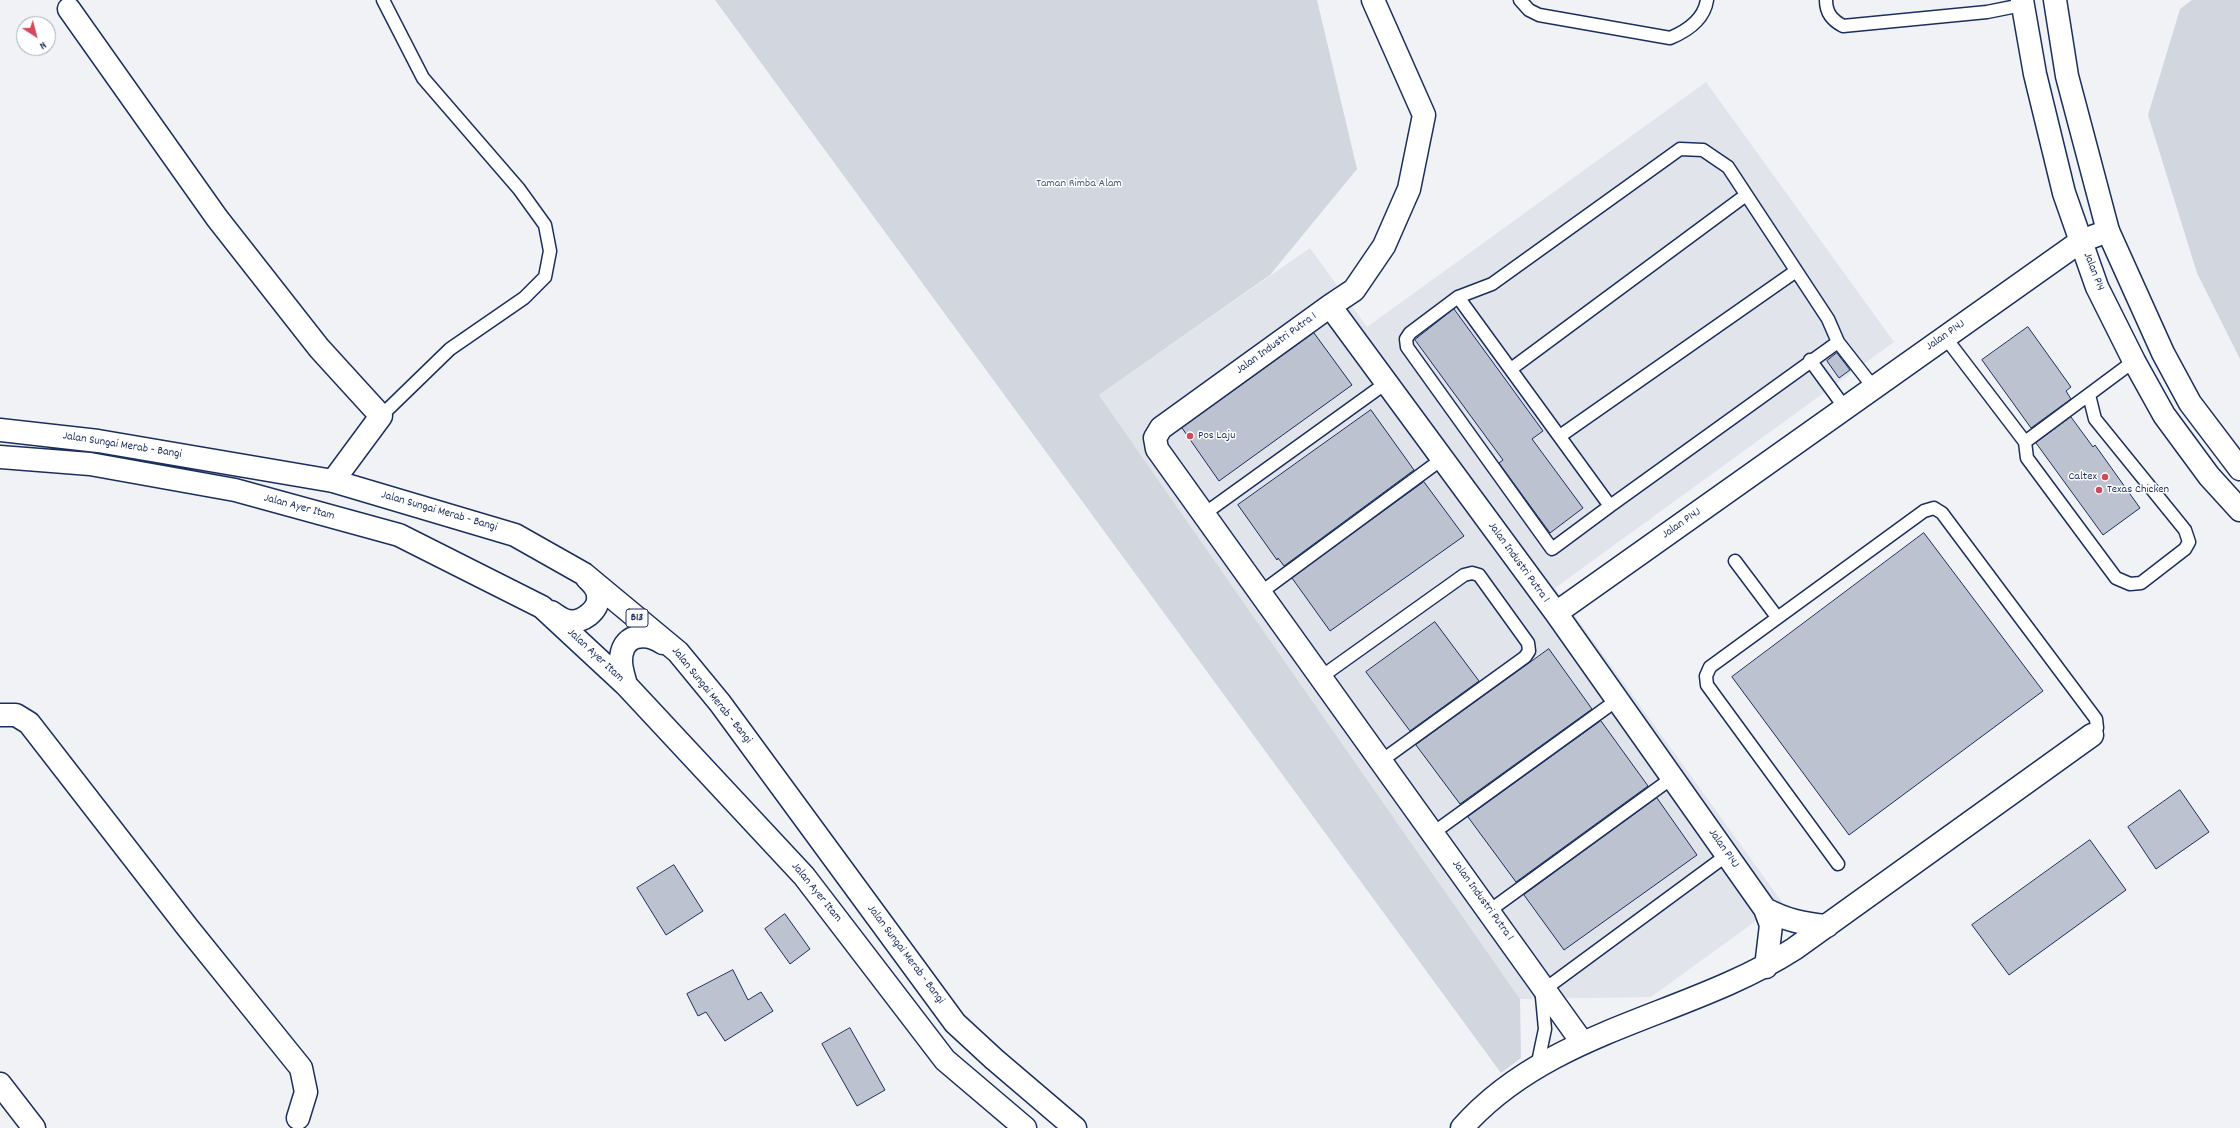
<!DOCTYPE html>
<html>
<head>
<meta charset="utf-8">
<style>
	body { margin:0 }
	#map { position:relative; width:2240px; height:1128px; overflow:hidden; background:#f1f2f5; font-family:Dekko,sans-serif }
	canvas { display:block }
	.north { position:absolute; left:16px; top:16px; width:40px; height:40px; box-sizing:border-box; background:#fff; border:1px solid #a4acbf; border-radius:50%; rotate:144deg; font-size:11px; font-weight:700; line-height:16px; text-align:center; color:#1b2f5e }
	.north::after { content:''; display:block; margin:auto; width:14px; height:18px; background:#d1495b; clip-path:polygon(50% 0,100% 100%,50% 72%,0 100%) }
</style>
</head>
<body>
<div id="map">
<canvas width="2240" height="1128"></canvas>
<div class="north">N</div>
</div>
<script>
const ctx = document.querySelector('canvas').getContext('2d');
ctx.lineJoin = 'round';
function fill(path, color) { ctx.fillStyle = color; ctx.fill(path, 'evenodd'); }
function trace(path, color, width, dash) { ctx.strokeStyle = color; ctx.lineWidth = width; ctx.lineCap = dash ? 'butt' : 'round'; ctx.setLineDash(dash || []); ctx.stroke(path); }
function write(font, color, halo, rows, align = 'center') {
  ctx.font = font + ' Dekko,sans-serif'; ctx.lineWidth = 3; ctx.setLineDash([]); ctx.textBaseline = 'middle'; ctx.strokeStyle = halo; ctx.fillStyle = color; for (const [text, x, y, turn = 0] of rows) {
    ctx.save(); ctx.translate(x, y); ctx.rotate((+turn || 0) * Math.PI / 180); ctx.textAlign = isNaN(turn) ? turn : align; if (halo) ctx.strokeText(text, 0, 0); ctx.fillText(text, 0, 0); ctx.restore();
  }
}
fill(new Path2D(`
	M 1706,82 L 1894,342 L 1555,588 L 1782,902 L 1651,997 L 1520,999 L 1099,395 L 1310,248 L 1367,327 Z`), '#e1e4ea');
fill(new Path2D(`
	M 715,0 L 1317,0 L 1357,169 L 1270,275 L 1099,395 L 1520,999 L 1521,1058 L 1501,1073 Z
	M 2192,0 L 2240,0 L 2240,359 L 2197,273 L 2148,115 L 2180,9 Z`), '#d2d6df');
const building = new Path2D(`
	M 1454,309 L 1543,431 L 1532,439 L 1583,508 L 1550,533 L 1499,463 L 1503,460 L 1415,340 Z
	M 2028,327 L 2071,387 L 2066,391 L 2071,399 L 2031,428 L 1982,360 Z
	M 1314,333 L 1352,385 L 1219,481 L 1182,428 Z
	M 1837,353 L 1850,370 L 1839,378 L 1827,361 Z
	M 1371,410 L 1414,470 L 1284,566 L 1278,558 L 1277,560 L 1238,505 Z
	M 2071,417 L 2093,447 L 2095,445 L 2140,508 L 2103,535 L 2036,443 Z
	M 1424,482 L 1464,536 L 1330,631 L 1292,578 Z
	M 1924,533 L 2043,691 L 1849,835 L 1732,677 Z
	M 1435,622 L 1479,681 L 1410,731 L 1366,672 Z
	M 1549,649 L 1592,709 L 1460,804 L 1416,745 Z
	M 1601,721 L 1648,786 L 1516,882 L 1468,817 Z
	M 2180,790 L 2209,832 L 2156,869 L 2128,827 Z
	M 1657,798 L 1697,855 L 1564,950 L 1524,895 Z
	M 2090,840 L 2126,890 L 2009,975 L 1972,925 Z
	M 674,865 L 703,911 L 666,935 L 637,888 Z
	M 785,914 L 810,949 L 790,964 L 765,929 Z
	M 733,970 L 748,1000 L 761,992 L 773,1011 L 725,1041 L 706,1012 L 698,1016 L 687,994 Z
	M 850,1028 L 885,1090 L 857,1106 L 822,1044 Z`);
fill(building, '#bcc2d0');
trace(building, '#1b2f5e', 1);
const service = new Path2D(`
	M 1520,0 L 1529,10 L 1539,15 L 1670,38 C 1687,31 1704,20 1707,0
	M 1826,0 C 1826,13 1832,20 1843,26 L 1987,12 L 2022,5
	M 1458,297 L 1610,506 L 1838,342 L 1828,319 L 1728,167 L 1703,150 L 1680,149 L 1492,284 L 1458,297 L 1410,333 L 1406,339 L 1407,347 L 1552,549 L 1610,506
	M 1945,337 L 2025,442
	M 1838,342 L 1874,388
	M 1810,360 L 1845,408
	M 1511,369 L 1746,195
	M 2089,395 L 2095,419 L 2185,530 L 2189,542 L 2185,549 L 2141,583 L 2130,584 L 2116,578 L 2027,458 L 2025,442 L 2134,361
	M 381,416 L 450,349 L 524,298 L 545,277 L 550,251 L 545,225 L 519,189 L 423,78 L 383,0
	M 1560,436 L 1796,271
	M 1204,514 L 1386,383
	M 1735,561 L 1777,617
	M 1260,593 L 1442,459
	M 1321,677 L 1464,575 L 1472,573 L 1479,575 L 1528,643 L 1529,651 L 1525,657 L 1381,761
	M 1433,833 L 1617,700
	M 1838,864 L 1707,685 L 1706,676 L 1710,667 L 1924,511 L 1934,508 L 1942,513 L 2096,719 L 2097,728 L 2092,735
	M 1489,911 L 1672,778
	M 1537,1067 L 1545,1029 L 1542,997 L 1545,989 L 1727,855`);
const minor = new Path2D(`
	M 69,9 L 217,218 L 319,348 L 381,416 L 333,481
	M 1330,306 L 1354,290 L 1384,246 L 1409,189 L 1424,115 L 1373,0
	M 1556,613 L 2081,241 L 2108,231
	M 0,715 L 16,715 L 29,723 L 188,928 L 301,1068 L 306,1092 L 298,1118
	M 1765,909 C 1786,920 1803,924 1827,926
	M 1582,1042 L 1157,449 L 1155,438 L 1161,428 L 1330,306 L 1556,613 L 1765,909 L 1771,925 L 1766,967
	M 0,1084 L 34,1128
	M 1462,1128 C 1549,1029 1688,1017 1794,949 L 2092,735`);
const secondary = new Path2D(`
	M 2022,0 L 2035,74 L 2064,193 L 2097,287 L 2134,361 L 2164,415 L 2209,476 L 2240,510
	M 2055,0 L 2067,76 L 2108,231 L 2163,353 L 2190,403 L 2240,469`);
const primary = new Path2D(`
	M 0,430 L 98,441 L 333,481 L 515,535 L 584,574 L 678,652 L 720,703 L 955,1023 L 994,1059 L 1075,1128
	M 0,457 L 90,464 L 235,490 L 399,535 L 542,607 L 626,685 L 804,876 L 945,1060 L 1025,1128
	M 551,612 C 556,615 562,620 568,621 C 581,624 600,610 598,596 C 598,588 592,583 587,578
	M 626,685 C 624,677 621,669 621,661 C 621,634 645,631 663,643`);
trace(service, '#1b2f5e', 15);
trace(minor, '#1b2f5e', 25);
trace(secondary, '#1b2f5e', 25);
trace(primary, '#1b2f5e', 25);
trace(service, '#fff', 12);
trace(minor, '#fff', 22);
trace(secondary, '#fff', 22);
trace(primary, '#fff', 22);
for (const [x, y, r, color] of [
	[1190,436,4,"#d1495b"],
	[2105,477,4,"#d1495b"],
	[2099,490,4,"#d1495b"]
]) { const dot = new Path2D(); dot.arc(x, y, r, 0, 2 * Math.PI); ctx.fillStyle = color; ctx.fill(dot); trace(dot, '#fff', 1.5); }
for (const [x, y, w] of [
	[637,618,22]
]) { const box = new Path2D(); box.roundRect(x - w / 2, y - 9, w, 18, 3); ctx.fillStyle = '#fff'; ctx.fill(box); trace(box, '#1b2f5e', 1); }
write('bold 11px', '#1b2f5e', null, [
	["B13",637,618]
]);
write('12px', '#49597e', '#fff', [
	["Taman Rimba Alam",1079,184]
]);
write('12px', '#1b2f5e', '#fff', [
	["Jalan P14",2093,272,69],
	["Jalan P14J",1946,336,-35],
	["Jalan Industri Putra 1",1277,344,-36],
	["Jalan Sungai Merab - Bangi",122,446,9],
	["Jalan Ayer Itam",299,508,15],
	["Jalan Sungai Merab - Bangi",439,512,16],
	["Jalan P14J",1682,524,-35],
	["Jalan Industri Putra 1",1518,563,54],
	["Jalan Ayer Itam",595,656,43],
	["Jalan Sungai Merab - Bangi",711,696,51],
	["Jalan P14J",1723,849,55],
	["Jalan Ayer Itam",816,893,51],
	["Jalan Industri Putra 1",1482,901,54],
	["Jalan Sungai Merab - Bangi",905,955,53]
]);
write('12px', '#1b2f5e', '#fff', [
	["Pos Laju",1198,436],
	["Caltex",2097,477,"right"],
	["Texas Chicken",2107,490]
], 'left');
</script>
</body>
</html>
